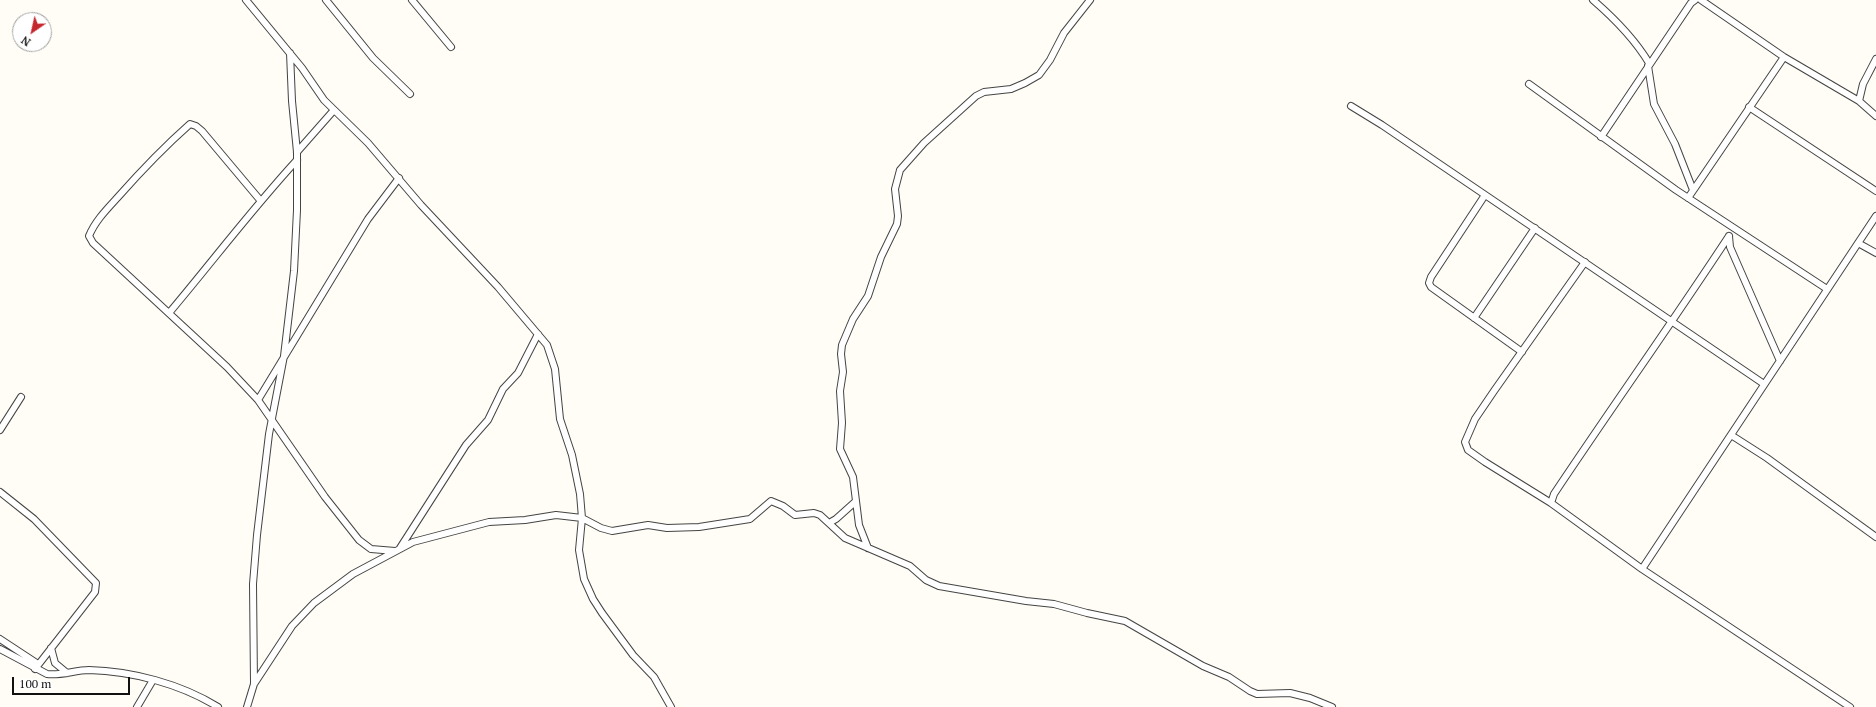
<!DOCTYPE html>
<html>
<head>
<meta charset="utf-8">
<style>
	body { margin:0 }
	#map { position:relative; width:1876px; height:707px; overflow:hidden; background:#fffdf5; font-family:"PT Serif",serif }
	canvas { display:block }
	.north { position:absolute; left:12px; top:12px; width:40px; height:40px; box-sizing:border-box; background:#fff; border:1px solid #a0a0a0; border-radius:50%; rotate:214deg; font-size:11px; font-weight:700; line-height:16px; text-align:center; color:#111 }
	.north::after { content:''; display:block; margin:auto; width:14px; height:18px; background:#c4262e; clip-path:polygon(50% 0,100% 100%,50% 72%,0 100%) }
	.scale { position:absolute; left:12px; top:677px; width:118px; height:18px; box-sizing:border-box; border:2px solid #111; border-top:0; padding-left:5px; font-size:12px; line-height:14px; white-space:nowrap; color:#111; -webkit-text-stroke:3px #fff; paint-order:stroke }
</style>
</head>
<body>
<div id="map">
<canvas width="1876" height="707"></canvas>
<div class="north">N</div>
<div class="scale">100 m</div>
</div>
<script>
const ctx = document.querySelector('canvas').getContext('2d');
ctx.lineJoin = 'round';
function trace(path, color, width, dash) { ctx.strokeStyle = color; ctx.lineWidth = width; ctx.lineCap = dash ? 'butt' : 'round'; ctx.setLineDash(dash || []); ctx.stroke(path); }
const street = new Path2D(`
	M 246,0 L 302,68 L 324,100 L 368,143 L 421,205 L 498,287 L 547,345 L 555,369 L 560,419 L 572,455 L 580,494 L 582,518 L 579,550 L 584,579 L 593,599 L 602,613 L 633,655 L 654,677 L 671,707
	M 326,0 L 373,58 L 410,94
	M 412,0 L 451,47
	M 1593,0 C 1615,19 1634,38 1649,63
	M 1701,0 L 1784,57 L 1859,101
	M 1876,59 L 1863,84 L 1859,101 L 1876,116
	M 1648,66 L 1654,104 L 1675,144 L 1693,190
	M 1529,84 L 1676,190 L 1827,289
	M 1351,106 L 1382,125 L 1764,384
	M 1749,107 L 1876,191
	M 1601,137 L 1691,3 L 1695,0
	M 297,152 L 334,110
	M 1485,195 L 1431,277 L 1429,283 L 1431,287 L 1522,352
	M 1688,198 L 1784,57
	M 260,200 L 202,131 L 196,126 L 190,124 C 164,147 141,171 118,197 C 107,209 95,221 89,236 L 93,243 L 227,367 L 258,400 L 325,497 L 359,540 L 371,549 L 395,551
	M 1729,236 C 1672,323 1612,407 1554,494 L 1551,503 L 1642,569 L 1850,707
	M 1729,236 L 1730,247 L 1780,361
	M 1858,243 L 1876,253
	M 169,313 C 212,262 252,209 297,160
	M 1474,318 L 1535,228
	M 258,400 L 368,219 L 399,178
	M 0,430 L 21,397
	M 1731,435 L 1767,458 L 1876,537
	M 0,492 L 34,519 L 96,583 L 95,592 L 35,669
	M 1551,503 L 1485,462 L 1468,450 L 1465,442 L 1475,419 L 1494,391 L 1585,262
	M 829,523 L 836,519 L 855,502
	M 400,548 L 466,445 L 488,420 L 503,389 L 518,373 L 538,334
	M 868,548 L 859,525 L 853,477 L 840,449 L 842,423 L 840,391 L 843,372 L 841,354 L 842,345 L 853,319 L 868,296 L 881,257 L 897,224 L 898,216 L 895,189 L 900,170 L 924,143 L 976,96 L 984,92 L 1011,89 L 1025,83 L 1039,75 L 1050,60 L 1064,33 L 1090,0
	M 1642,569 L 1876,216
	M 0,639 L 38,664
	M 51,648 L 55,663 L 67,673
	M 0,649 L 47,674 C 61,676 75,670 89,670 C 132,671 181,684 218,707
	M 254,684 L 292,626 L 314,603 L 353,574 L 413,542 L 489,522 L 525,520 L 556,515 L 582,518 L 601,528 L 612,531 L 648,525 L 667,528 L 699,527 L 750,519 L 771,501 L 783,506 L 795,515 L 814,513 L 820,515 L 845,538 L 910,566 L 926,580 L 939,586 L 1026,601 L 1054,604 L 1087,613 L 1125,621 L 1203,666 L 1229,677 L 1250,691 L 1257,694 L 1290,693 L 1310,698 L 1332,707
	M 137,707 L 153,680
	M 247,707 L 254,684 L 253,584 L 257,535 L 269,434 L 284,356 L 294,271 L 297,210 L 297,152 L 292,101 L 290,53`);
trace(street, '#444', 8);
trace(street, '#fff', 6);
</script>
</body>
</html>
